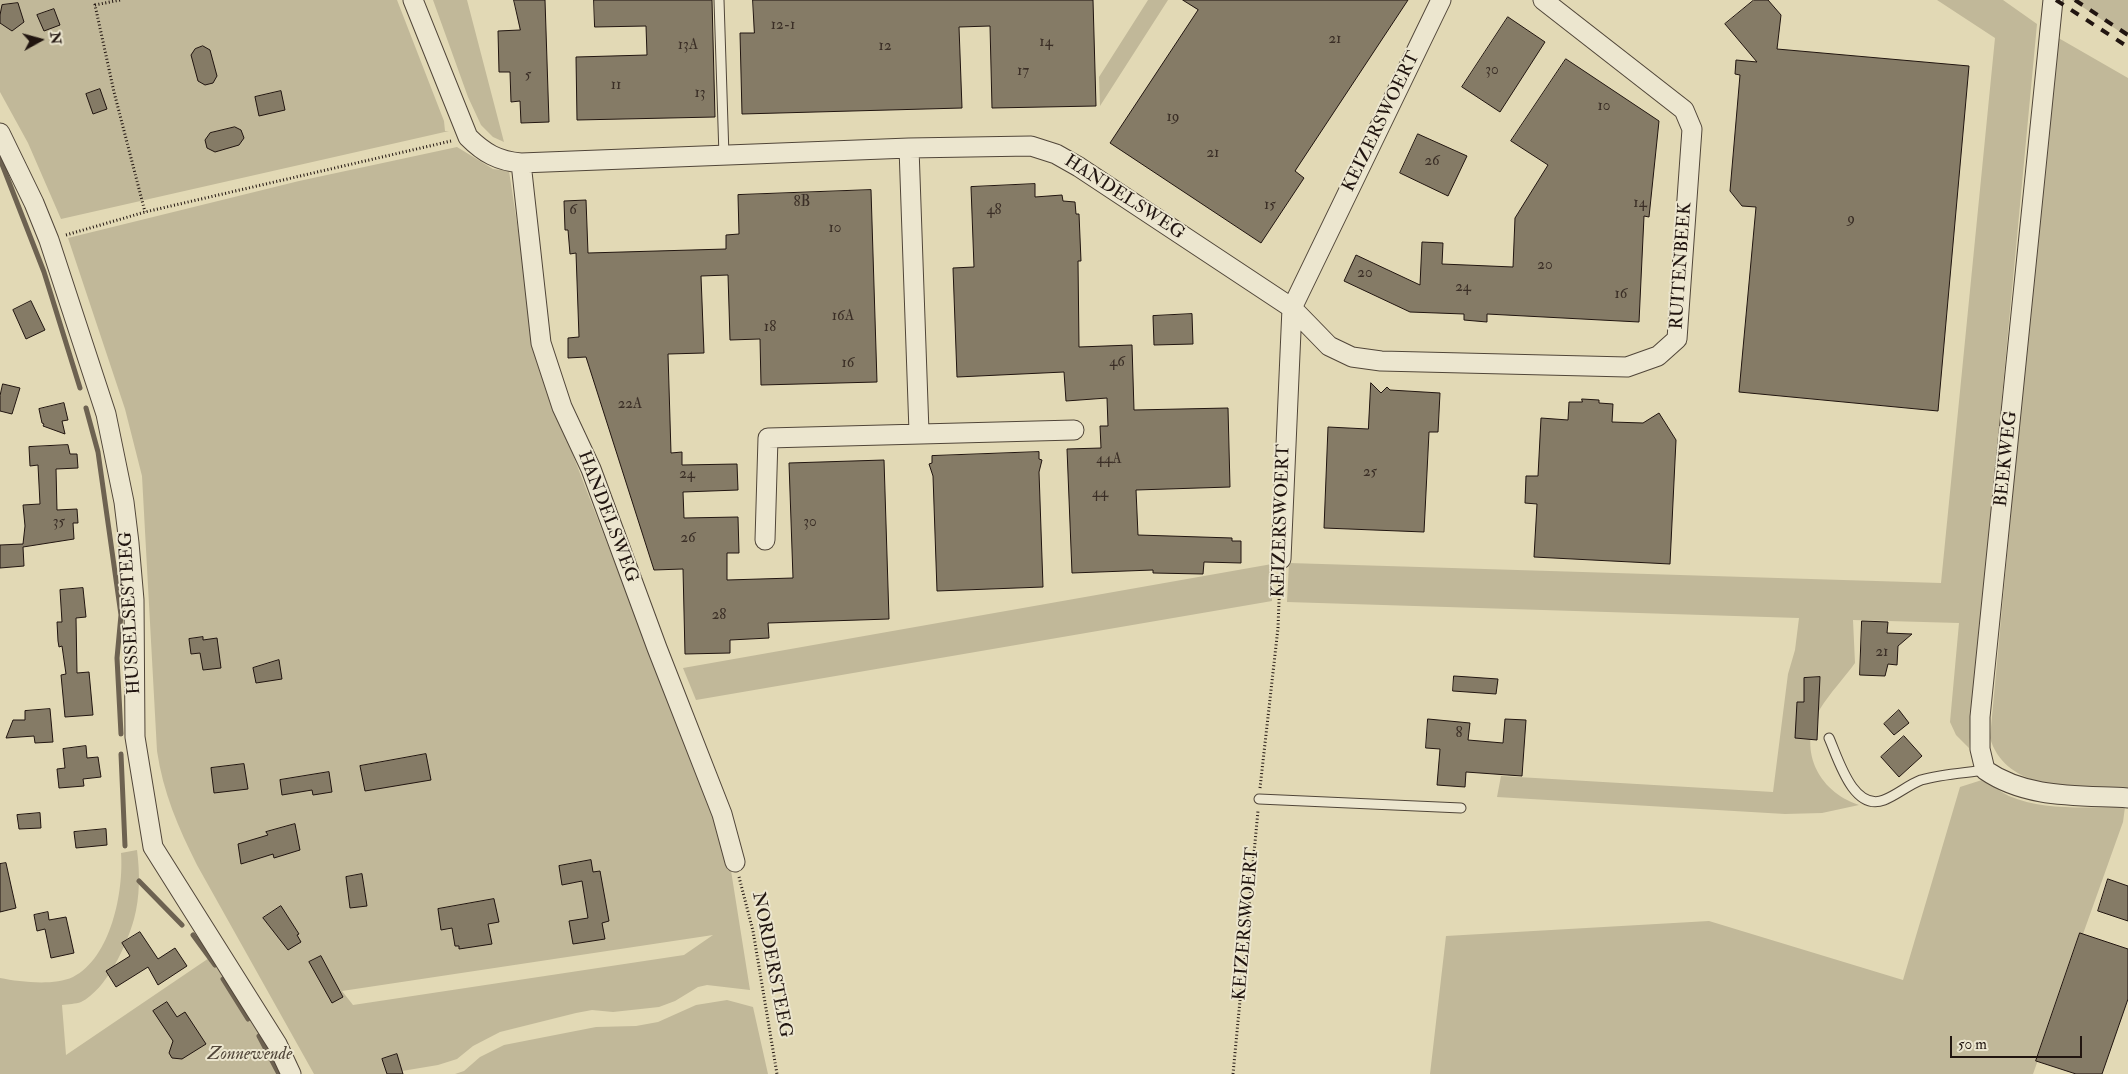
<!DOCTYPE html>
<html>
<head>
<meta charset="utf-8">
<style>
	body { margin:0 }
	#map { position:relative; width:2128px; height:1074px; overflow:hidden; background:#e2d9b5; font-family:"IM FELL Double Pica",serif }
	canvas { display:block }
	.north { position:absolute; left:15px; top:15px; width:50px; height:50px; -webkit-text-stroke:4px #ece6cf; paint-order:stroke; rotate:83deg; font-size:14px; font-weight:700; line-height:20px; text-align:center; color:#211510 }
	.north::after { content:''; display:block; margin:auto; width:18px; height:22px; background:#211510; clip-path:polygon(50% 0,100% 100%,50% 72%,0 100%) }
	.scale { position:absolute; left:1950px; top:1036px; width:132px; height:22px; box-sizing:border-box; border:2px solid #211510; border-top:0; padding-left:6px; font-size:15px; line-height:18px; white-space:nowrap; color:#211510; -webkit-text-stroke:4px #ece6cf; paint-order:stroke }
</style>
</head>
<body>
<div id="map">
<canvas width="2128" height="1074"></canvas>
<div class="north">N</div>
<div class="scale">50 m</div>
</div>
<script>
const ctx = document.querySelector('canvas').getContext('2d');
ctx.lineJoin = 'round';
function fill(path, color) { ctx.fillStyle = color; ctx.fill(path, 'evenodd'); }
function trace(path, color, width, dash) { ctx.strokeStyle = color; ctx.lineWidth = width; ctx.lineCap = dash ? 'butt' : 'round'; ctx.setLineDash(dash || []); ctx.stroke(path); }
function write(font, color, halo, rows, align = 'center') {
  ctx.font = font + ' "IM FELL Double Pica",serif'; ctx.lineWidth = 4; ctx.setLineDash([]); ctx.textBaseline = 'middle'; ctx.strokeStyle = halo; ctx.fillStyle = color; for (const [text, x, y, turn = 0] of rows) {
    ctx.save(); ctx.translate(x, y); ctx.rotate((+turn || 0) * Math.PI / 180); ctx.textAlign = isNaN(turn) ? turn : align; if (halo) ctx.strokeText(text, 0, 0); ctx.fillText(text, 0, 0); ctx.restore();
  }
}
fill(new Path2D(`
	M 0,0 L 397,0 L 444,121 L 445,131 L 449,131 L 61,219 L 28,143 L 0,92 Z
	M 433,0 L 467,0 L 504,142 L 493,137 L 481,125 L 468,97 Z
	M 1148,0 L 1168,0 L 1100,106 L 1099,77 Z
	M 1937,0 L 2003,0 L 2037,24 L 1969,748 L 1956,735 L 1950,722 L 1959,623 L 1853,620 L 1855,663 C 1844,678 1830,693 1820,709 C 1797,748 1817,791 1859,805 L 1822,813 L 1785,814 L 1497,797 L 1501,776 L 1773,792 L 1788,674 L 1795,650 L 1799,618 L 1287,602 L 1289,563 L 1941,583 L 1995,38 Z
	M 2072,0 L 2128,0 L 2128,37 Z
	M 2055,36 L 2128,78 L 2128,789 C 2082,789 2006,793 1990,738 Z
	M 457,147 L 493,169 L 509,171 L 534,334 L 556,409 L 576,463 L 729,858 L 750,990 L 707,985 L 698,987 L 675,1001 L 659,1007 L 613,1012 L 592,1010 L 576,1013 L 500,1032 L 473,1046 L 457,1059 L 438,1065 L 384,1074 L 314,1074 L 197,865 C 178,827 163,792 157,751 L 142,476 L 125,409 L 68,238 L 299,181 ZM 713,935 L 684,955 L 353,1005 L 342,991 Z
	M 1272,564 L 1272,601 L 696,700 L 683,668 Z
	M 1982,780 C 1991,784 1999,791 2009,796 C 2044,811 2088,807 2125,807 L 2123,822 L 2033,1074 L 1430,1074 L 1446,936 L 1709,921 L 1903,980 L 1960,787 Z
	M 137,850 C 140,873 140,897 134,919 C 127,945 106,990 81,1002 C 76,1004 68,1004 62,1005 L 66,1055 L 215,954 L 283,1074 L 0,1074 L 0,978 C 21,982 53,986 73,977 C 111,958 124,891 121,853 Z
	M 727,1000 L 753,1007 L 768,1074 L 455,1074 L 464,1071 L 480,1057 L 504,1045 L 596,1027 L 636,1026 L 658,1022 L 696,1005 Z`), '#c1b899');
trace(new Path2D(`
	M 0,159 L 44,272 L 80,388
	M 86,408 L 98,452 L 121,615 L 117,658 L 121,734
	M 121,754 L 125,846
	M 139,881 L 182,925
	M 193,935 L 215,965
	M 223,979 L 248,1019
	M 259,1036 L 279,1074`), '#6d6251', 5);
const building = new Path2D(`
	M 514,0 L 545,0 L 549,122 L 521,123 L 520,101 L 511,102 L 510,72 L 499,72 L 498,31 L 520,30 Z
	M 594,0 L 712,0 L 715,117 L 577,120 L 576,57 L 647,55 L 646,26 L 595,27 Z
	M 753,0 L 1093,0 L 1096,106 L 992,108 L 990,26 L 959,27 L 962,108 L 742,114 L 740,33 L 754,33 Z
	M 1183,0 L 1408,0 L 1295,171 L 1304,178 L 1261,243 L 1110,143 L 1198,10 Z
	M 1754,0 L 1768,0 L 1781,15 L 1777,49 L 1969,66 L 1938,411 L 1739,392 L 1756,207 L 1742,206 L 1730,191 L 1740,75 L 1735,74 L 1736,60 L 1757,62 L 1725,24 Z
	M 18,3 L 24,22 L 12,31 L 0,23 L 0,15 L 2,5 Z
	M 54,9 L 60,25 L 44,31 L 37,15 Z
	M 1508,17 L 1545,42 L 1500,112 L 1462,87 Z
	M 203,46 L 210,50 L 217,76 L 213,83 L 205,85 L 198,81 L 191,55 L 195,49 Z
	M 1566,59 L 1659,121 L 1649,217 L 1644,216 L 1639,322 L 1487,314 L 1487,322 L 1464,320 L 1464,314 L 1410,312 L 1344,281 L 1356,255 L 1420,285 L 1422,242 L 1443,243 L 1442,264 L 1513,267 L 1515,218 L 1548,165 L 1511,141 Z
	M 100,89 L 107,109 L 93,114 L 86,94 Z
	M 281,91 L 285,110 L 259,116 L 255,97 Z
	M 235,127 L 241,130 L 244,138 L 239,145 L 215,152 L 207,148 L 205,140 L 210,133 Z
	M 1418,134 L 1467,156 L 1448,196 L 1400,173 Z
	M 1035,184 L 1035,197 L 1062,195 L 1063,201 L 1075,202 L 1076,214 L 1079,214 L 1081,261 L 1078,261 L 1079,347 L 1132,345 L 1134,410 L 1228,408 L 1230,487 L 1136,490 L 1138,535 L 1232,538 L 1232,541 L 1241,541 L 1241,563 L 1204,562 L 1203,574 L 1153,573 L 1153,570 L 1072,573 L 1067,449 L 1101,448 L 1100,426 L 1108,426 L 1107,398 L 1066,401 L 1064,372 L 957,377 L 953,268 L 974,267 L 971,187 Z
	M 871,190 L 877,382 L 761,385 L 760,339 L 730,340 L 728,275 L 701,276 L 704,353 L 668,354 L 671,453 L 682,452 L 682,465 L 737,464 L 738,490 L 683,492 L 684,518 L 738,517 L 739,553 L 727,553 L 727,580 L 793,578 L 789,463 L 884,460 L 889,619 L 768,623 L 769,638 L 730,640 L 730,653 L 685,654 L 683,569 L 654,570 L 586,357 L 568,358 L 568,338 L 579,337 L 576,253 L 570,254 L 568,230 L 565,230 L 564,201 L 586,200 L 588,253 L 726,249 L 726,235 L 739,234 L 738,195 Z
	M 31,301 L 45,330 L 26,339 L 13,310 Z
	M 1192,314 L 1193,344 L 1154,345 L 1153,316 Z
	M 1371,383 L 1381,393 L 1387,387 L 1390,390 L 1440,393 L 1438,432 L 1429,432 L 1424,532 L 1324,528 L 1328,427 L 1368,429 Z
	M 3,384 L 20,388 L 12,414 L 0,411 L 0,396 Z
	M 1582,399 L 1599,400 L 1599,403 L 1613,404 L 1612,422 L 1643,423 L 1659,413 L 1676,440 L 1670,564 L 1534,557 L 1537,504 L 1525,503 L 1526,476 L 1538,476 L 1541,418 L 1568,420 L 1569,402 L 1582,402 Z
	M 64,403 L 68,420 L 62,421 L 65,434 L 43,426 L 44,424 L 42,423 L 39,409 Z
	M 68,445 L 70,454 L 77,454 L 78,468 L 56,469 L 57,510 L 77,509 L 78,523 L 73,523 L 74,539 L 23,547 L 24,566 L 0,568 L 0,545 L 23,544 L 25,526 L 23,505 L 40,504 L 38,465 L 30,466 L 29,447 Z
	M 1039,452 L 1039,459 L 1042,460 L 1039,472 L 1043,587 L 937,591 L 933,476 L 929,464 L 932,463 L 932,456 Z
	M 83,588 L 86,617 L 76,618 L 77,673 L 89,672 L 93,715 L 65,717 L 61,675 L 66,674 L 62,646 L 59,647 L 58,641 L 57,622 L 62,622 L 60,590 Z
	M 1862,621 L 1888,622 L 1887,633 L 1912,634 L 1898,646 L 1897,665 L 1888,664 L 1885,676 L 1860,675 Z
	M 203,637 L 203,640 L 217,638 L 221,668 L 203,670 L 200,653 L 191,654 L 189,639 Z
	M 279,660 L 282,679 L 256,683 L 253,668 Z
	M 1454,676 L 1498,679 L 1496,694 L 1453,691 Z
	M 1820,677 L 1817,740 L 1795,738 L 1797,702 L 1804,702 L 1804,678 Z
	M 50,709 L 53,742 L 35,743 L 34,736 L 6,738 L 13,720 L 25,720 L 25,711 Z
	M 1899,710 L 1909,723 L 1894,735 L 1884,724 Z
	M 1428,719 L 1470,723 L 1468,740 L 1503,743 L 1505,719 L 1526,720 L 1522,776 L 1466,772 L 1465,787 L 1437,785 L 1440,749 L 1426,748 Z
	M 1904,736 L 1922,756 L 1899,777 L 1881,757 Z
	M 86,746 L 87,758 L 98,757 L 101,777 L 83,779 L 84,786 L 59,788 L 57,769 L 65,768 L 63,749 Z
	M 426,754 L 431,780 L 365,791 L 360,766 Z
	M 244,764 L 248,789 L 214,793 L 211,768 Z
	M 329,772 L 332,792 L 313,795 L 312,790 L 282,795 L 280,780 Z
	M 40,813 L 41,828 L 19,829 L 17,815 Z
	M 295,824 L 300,850 L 274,858 L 273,854 L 241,864 L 238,844 L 268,835 L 266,832 Z
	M 106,829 L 107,845 L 76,848 L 74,832 Z
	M 591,860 L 593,872 L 600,871 L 609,921 L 602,923 L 605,939 L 573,944 L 569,921 L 588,918 L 582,881 L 562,885 L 559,866 Z
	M 6,863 L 16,908 L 0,912 L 0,864 Z
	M 362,874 L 367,906 L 350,908 L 346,877 Z
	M 2108,879 L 2128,886 L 2128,921 L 2098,911 Z
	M 494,899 L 499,922 L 488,924 L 492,944 L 459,949 L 459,946 L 455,946 L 452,928 L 441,930 L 438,909 Z
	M 281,906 L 299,934 L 297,935 L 301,942 L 288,950 L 263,918 Z
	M 48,912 L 49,920 L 66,917 L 74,953 L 51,958 L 45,929 L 37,931 L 34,915 Z
	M 140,932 L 158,959 L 175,948 L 187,966 L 158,985 L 148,967 L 116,987 L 106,971 L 130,956 L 122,943 Z
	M 2080,933 L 2128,949 L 2128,999 L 2102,1074 L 2076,1074 L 2036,1061 Z
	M 321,956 L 343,997 L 332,1003 L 309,962 Z
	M 167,1002 L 177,1017 L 185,1012 L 206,1044 L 182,1059 L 172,1058 L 169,1053 L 173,1041 L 153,1011 Z
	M 397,1054 L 403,1074 L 387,1074 L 382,1059 Z`);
fill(building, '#857b66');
trace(building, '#211510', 1);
const lane = new Path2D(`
	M 719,0 L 724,156
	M 1829,738 C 1838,758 1853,812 1884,800 C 1897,795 1908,785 1921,780 C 1941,774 1965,773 1985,770
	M 1259,799 L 1461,808`);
const street = new Path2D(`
	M 413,0 L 468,137 C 484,153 498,161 521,163 L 909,148 L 1031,146 L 1056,154 L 1079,167 L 1292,308 L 1329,346 L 1352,357 L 1381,361 L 1627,367 L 1658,356 L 1677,339 L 1692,129 L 1684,110 L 1543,0
	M 2053,0 L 1980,717 L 1980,749 L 1985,770 C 2027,799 2078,795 2128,798
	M 0,133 L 34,203 L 49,240 L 106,414 L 124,502 L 129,543 L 134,600 L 135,737 L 153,847 L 277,1044 L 291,1074
	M 909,148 L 919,432
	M 521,163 L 541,343 L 562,407 L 591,469 L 657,648 L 722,814 L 735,862
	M 765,540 L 768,438 L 1074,430
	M 1281,559 L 1292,308 L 1441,0`);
trace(lane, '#514639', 11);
trace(street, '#514639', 21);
trace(new Path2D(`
	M 120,0 L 95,5 L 114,92 L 145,212
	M 66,235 L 145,212 L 451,141
	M 1260,788 L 1278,628 L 1280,575
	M 739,877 L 753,931 L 777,1074
	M 1233,1074 L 1258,811`), '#211510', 3, [1, 2.5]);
trace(lane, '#ece6cf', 9);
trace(street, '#ece6cf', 19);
trace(new Path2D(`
	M 2056,0 L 2128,47
	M 2075,0 L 2128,35`), '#211510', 4, [9, 9]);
write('15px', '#3a2e26', null, [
	["12-1",783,26],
	["21",1335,40],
	["14",1046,43],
	["13A",688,46],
	["12",885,47],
	["30",1492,71],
	["17",1023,72],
	["5",528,76],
	["11",616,86],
	["13",700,94],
	["10",1604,107],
	["19",1173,118],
	["21",1213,154],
	["26",1432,162],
	["8B",802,203],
	["14",1640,204],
	["15",1270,206],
	["6",573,211],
	["48",994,211],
	["9",1851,220],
	["10",835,229],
	["20",1545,266],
	["20",1365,274],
	["24",1463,288],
	["16",1621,295],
	["16A",843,317],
	["18",770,328],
	["46",1117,363],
	["16",848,364],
	["22A",630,405],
	["44A",1109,460],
	["25",1370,473],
	["24",687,475],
	["44",1100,494],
	["35",59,523],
	["30",810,523],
	["26",688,539],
	["28",719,616],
	["21",1882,653],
	["8",1459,734]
]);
write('18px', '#211510', '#ece6cf', [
	["KEIZERSWOERT",1382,122,-64],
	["HANDELSWEG",1124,198,33],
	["RUITENBEEK",1682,266,-86],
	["BEEKWEG",2007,459,-84],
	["HANDELSWEG",607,517,69],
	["KEIZERSWOERT",1282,521,-88],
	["HUSSELSESTEEG",131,613,-93],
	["KEIZERSWOERT",1247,924,-85],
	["NORDERSTEEG",771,965,79]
]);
write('italic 18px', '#514639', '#ece6cf', [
	["Zonnewende",250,1055]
]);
</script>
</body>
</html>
